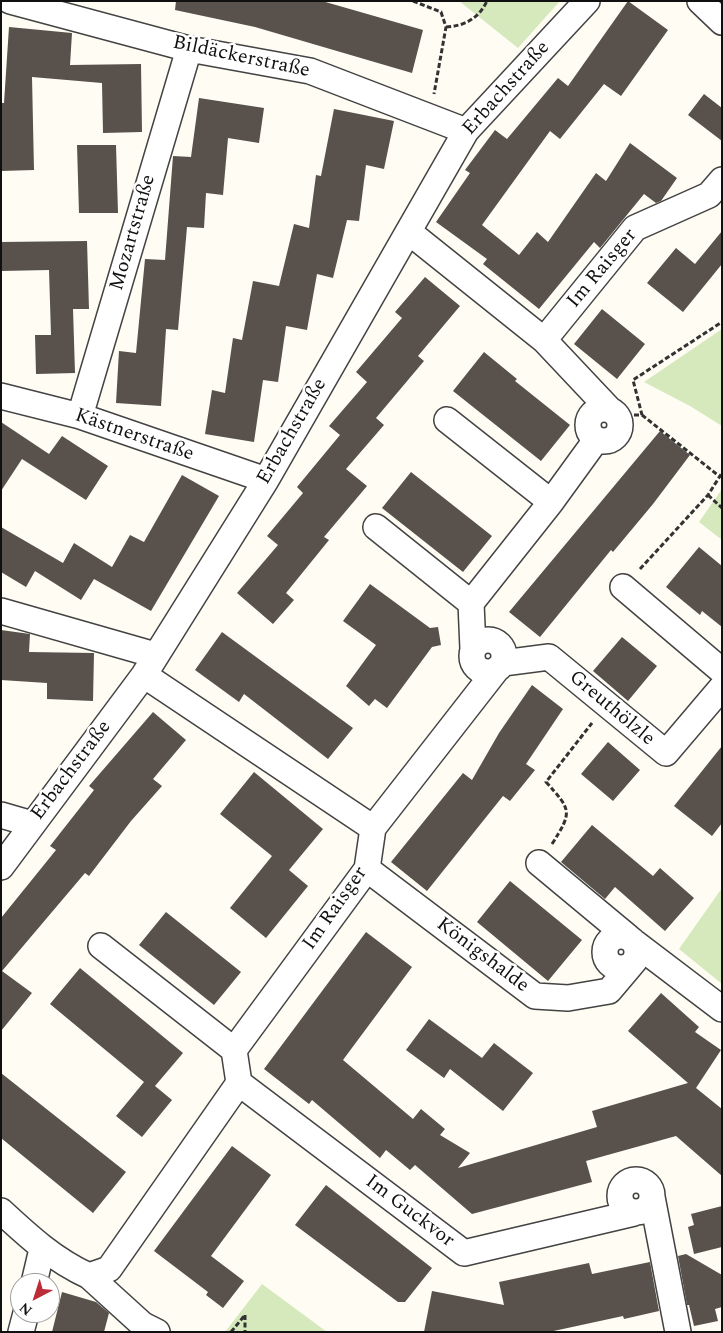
<!DOCTYPE html>
<html>
<head>
<meta charset="utf-8">
<style>
	body { margin:0 }
	#map { position:relative; width:723px; height:1333px; overflow:hidden; background:#fefcf3; font-family:Spectral,serif }
	canvas { display:block }
	.frame { position:absolute; inset:0; border:2px solid #101010; pointer-events:none }
	.north { position:absolute; left:10px; top:1273px; width:50px; height:50px; box-sizing:border-box; background:#fff; border:1px solid #9f9f9f; border-radius:50%; rotate:220deg; font-size:14px; font-weight:700; line-height:20px; text-align:center; color:#101010 }
	.north::after { content:''; display:block; margin:auto; width:18px; height:22px; background:#bc2c38; clip-path:polygon(50% 0,100% 100%,50% 72%,0 100%) }
</style>
</head>
<body>
<div id="map">
<canvas width="723" height="1333"></canvas>
<div class="frame"></div>
<div class="north">N</div>
</div>
<script>
const ctx = document.querySelector('canvas').getContext('2d');
ctx.lineJoin = 'round';
function fill(path, color) { ctx.fillStyle = color; ctx.fill(path, 'evenodd'); }
function trace(path, color, width, dash) { ctx.strokeStyle = color; ctx.lineWidth = width; ctx.lineCap = dash ? 'butt' : 'round'; ctx.setLineDash(dash || []); ctx.stroke(path); }
function write(font, color, halo, rows, align = 'center') {
  ctx.font = font + ' Spectral,serif'; ctx.lineWidth = 5; ctx.setLineDash([]); ctx.textBaseline = 'middle'; ctx.strokeStyle = halo; ctx.fillStyle = color; for (const [text, x, y, turn = 0] of rows) {
    ctx.save(); ctx.translate(x, y); ctx.rotate((+turn || 0) * Math.PI / 180); ctx.textAlign = isNaN(turn) ? turn : align; if (halo) ctx.strokeText(text, 0, 0); ctx.fillText(text, 0, 0); ctx.restore();
  }
}
fill(new Path2D(`
	M 459,1 L 560,1 L 518,48 Z
	M 722,329 L 722,426 L 690,406 L 644,382 Z
	M 722,489 L 722,540 L 699,522 Z
	M 722,888 L 722,984 L 679,949 Z
	M 262,1284 L 327,1332 L 225,1332 Z`), '#d5e9bd');
fill(new Path2D(`
	M 176,1 L 322,1 L 423,30 L 412,73 L 255,27 L 175,10 Z
	M 628,1 L 668,30 L 621,96 L 604,84 L 560,139 L 550,131 L 482,225 L 519,255 L 537,232 L 548,242 L 596,173 L 606,181 L 630,143 L 677,178 L 661,201 L 656,203 L 644,194 L 600,248 L 594,242 L 539,309 L 483,264 L 487,259 L 436,222 L 470,173 L 465,170 L 495,130 L 507,139 L 558,78 L 568,86 Z
	M 9,27 L 72,33 L 70,65 L 141,64 L 142,132 L 103,133 L 102,83 L 32,77 L 34,170 L 1,171 L 1,103 L 4,103 Z
	M 704,94 L 722,108 L 722,141 L 688,115 Z
	M 199,98 L 264,108 L 259,143 L 228,138 L 223,195 L 206,193 L 204,228 L 187,227 L 178,330 L 166,329 L 161,406 L 116,403 L 119,351 L 136,353 L 145,259 L 165,260 L 173,156 L 191,157 Z
	M 334,109 L 394,121 L 384,169 L 366,165 L 359,221 L 347,220 L 333,278 L 317,274 L 307,330 L 286,326 L 278,382 L 263,380 L 254,442 L 205,434 L 212,390 L 225,393 L 233,338 L 242,340 L 253,281 L 279,286 L 294,224 L 309,228 L 316,175 L 321,176 Z
	M 77,145 L 116,145 L 118,213 L 79,213 Z
	M 722,231 L 722,264 L 683,312 L 647,283 L 676,248 L 695,264 Z
	M 87,241 L 89,309 L 73,309 L 75,373 L 36,374 L 35,335 L 51,335 L 49,270 L 1,271 L 1,242 Z
	M 425,277 L 460,306 L 418,356 L 424,361 L 376,418 L 384,425 L 346,469 L 367,486 L 324,537 L 329,540 L 286,593 L 294,600 L 273,624 L 237,593 L 278,545 L 267,536 L 303,493 L 297,487 L 340,435 L 329,426 L 367,382 L 356,372 L 402,318 L 395,312 Z
	M 602,309 L 645,344 L 617,379 L 574,344 Z
	M 484,352 L 517,379 L 515,381 L 570,425 L 541,461 L 453,391 Z
	M 1,422 L 49,454 L 62,436 L 108,466 L 86,500 L 22,459 L 1,491 Z
	M 660,431 L 690,455 L 653,504 L 613,552 L 611,550 L 540,637 L 509,612 Z
	M 411,472 L 492,536 L 463,572 L 382,508 Z
	M 182,475 L 219,496 L 151,611 L 94,579 L 81,600 L 35,571 L 26,587 L 1,572 L 1,527 L 63,563 L 74,543 L 112,567 L 130,535 L 144,542 Z
	M 699,547 L 722,566 L 722,627 L 702,611 L 700,615 L 666,587 Z
	M 370,584 L 430,628 L 438,627 L 441,645 L 432,647 L 387,708 L 375,699 L 369,706 L 346,686 L 376,645 L 343,621 Z
	M 1,630 L 30,634 L 29,652 L 94,653 L 93,701 L 47,699 L 47,683 L 1,680 Z
	M 222,632 L 353,728 L 328,759 L 244,694 L 239,702 L 195,670 Z
	M 622,637 L 657,666 L 628,701 L 593,671 Z
	M 532,685 L 563,709 L 526,764 L 535,770 L 510,801 L 503,796 L 427,891 L 391,862 L 463,773 L 472,780 L 499,733 Z
	M 153,712 L 186,740 L 153,779 L 162,786 L 131,821 L 89,876 L 85,873 L 2,971 L 32,993 L 1,1031 L 1,918 L 56,850 L 50,846 L 94,790 L 89,786 Z
	M 608,742 L 640,770 L 613,801 L 581,774 Z
	M 722,746 L 722,823 L 712,836 L 674,806 Z
	M 254,772 L 323,829 L 289,870 L 308,886 L 266,938 L 230,908 L 272,856 L 220,814 Z
	M 592,825 L 653,876 L 660,868 L 694,898 L 665,931 L 615,887 L 605,899 L 561,862 Z
	M 510,881 L 582,940 L 548,981 L 477,922 Z
	M 166,912 L 241,972 L 214,1005 L 139,945 Z
	M 366,932 L 412,967 L 343,1060 L 413,1119 L 421,1109 L 445,1129 L 440,1135 L 470,1153 L 458,1168 L 597,1127 L 592,1111 L 688,1083 L 628,1031 L 661,993 L 699,1027 L 695,1032 L 721,1050 L 696,1088 L 722,1109 L 722,1176 L 676,1136 L 586,1161 L 592,1182 L 472,1214 L 415,1165 L 410,1170 L 386,1150 L 380,1158 L 312,1100 L 309,1104 L 264,1069 Z
	M 80,968 L 183,1053 L 155,1086 L 172,1100 L 142,1137 L 116,1116 L 144,1082 L 50,1004 Z
	M 429,1019 L 482,1058 L 494,1043 L 533,1073 L 503,1111 L 450,1069 L 444,1078 L 406,1050 Z
	M 1,1073 L 126,1172 L 93,1213 L 1,1138 Z
	M 232,1146 L 271,1175 L 211,1256 L 244,1281 L 223,1308 L 206,1295 L 208,1292 L 154,1251 Z
	M 326,1185 L 432,1268 L 405,1302 L 398,1302 L 295,1225 Z
	M 722,1206 L 722,1247 L 694,1254 L 688,1227 L 694,1225 L 691,1214 Z
	M 686,1254 L 722,1275 L 722,1307 L 715,1309 L 718,1321 L 694,1326 L 689,1305 L 687,1305 L 678,1256 Z
	M 650,1262 L 659,1311 L 624,1319 L 623,1316 L 549,1332 L 424,1332 L 432,1291 L 504,1305 L 499,1282 L 589,1263 L 592,1274 Z
	M 62,1292 L 96,1302 L 109,1313 L 104,1332 L 52,1332 Z`), '#58514c');
const street = new Path2D(`
	M 10,1 L 189,49 L 310,71 L 466,131
	M 700,1 L 722,22
	M 409,232 L 544,340 L 610,410
	M 544,340 L 635,228 L 709,195 L 722,180
	M 1,396 L 80,416 L 266,480
	M588 425a16 16 0 1 1 32 0a16 16 0 1 1-32 0Z
	M 80,416 L 189,49
	M 447,420 L 551,502
	M 376,527 L 471,603
	M 623,587 L 722,671
	M 1,611 L 155,655
	M472 656a16 16 0 1 1 32 0a16 16 0 1 1-32 0Z
	M 473,649 L 471,603 L 551,502 L 596,440
	M 503,663 L 549,657 L 666,753 L 722,687
	M 144,675 L 373,828
	M 1,815 L 32,824
	M 539,863 L 628,937
	M 1,867 L 144,675 L 266,480 L 466,131 L 587,1
	M 367,869 L 535,996 L 568,998 L 609,991 L 631,965
	M605 952a16 16 0 1 1 32 0a16 16 0 1 1-32 0Z
	M 635,943 L 722,1009
	M 101,946 L 234,1050
	M 239,1083 L 464,1253 L 634,1213
	M620 1196a16 16 0 1 1 32 0a16 16 0 1 1-32 0Z
	M 652,1197 L 678,1332
	M 1,1211 C 29,1237 54,1260 89,1276 L 109,1269 L 239,1083 L 234,1050 L 367,869 L 373,828 L 497,669
	M 89,1276 L 143,1325 L 157,1332
	M 34,1283 L 42,1249
	M 21,1332 L 26,1313`);
trace(street, '#434343', 28);
trace(new Path2D(`
	M 413,1 L 441,12 L 446,27 L 434,94
	M 446,27 C 465,26 479,18 487,1
	M 634,415 L 642,415 L 633,380 L 722,322
	M 642,415 L 719,476
	M 708,495 L 722,508
	M 640,569 L 708,495 L 722,473
	M 552,844 C 573,811 571,810 546,782 L 592,723
	M 245,1315 L 245,1332
	M 231,1332 L 245,1315`), '#323232', 3, [5, 2.5]);
trace(street, '#fff', 25);
write('20px', '#101010', '#fff', [
	["Bildäckerstraße",241,58,12],
	["Erbachstraße",507,89,-48],
	["Mozartstraße",134,233,-74],
	["Im Raisger",603,269,-50],
	["Erbachstraße",293,432,-60],
	["Kästnerstraße",134,436,19],
	["Greuthölzle",611,709,40],
	["Erbachstraße",72,771,-53],
	["Im Raisger",336,909,-55],
	["Königshalde",482,956,37],
	["Im Guckvor",409,1212,37]
]);
</script>
</body>
</html>
